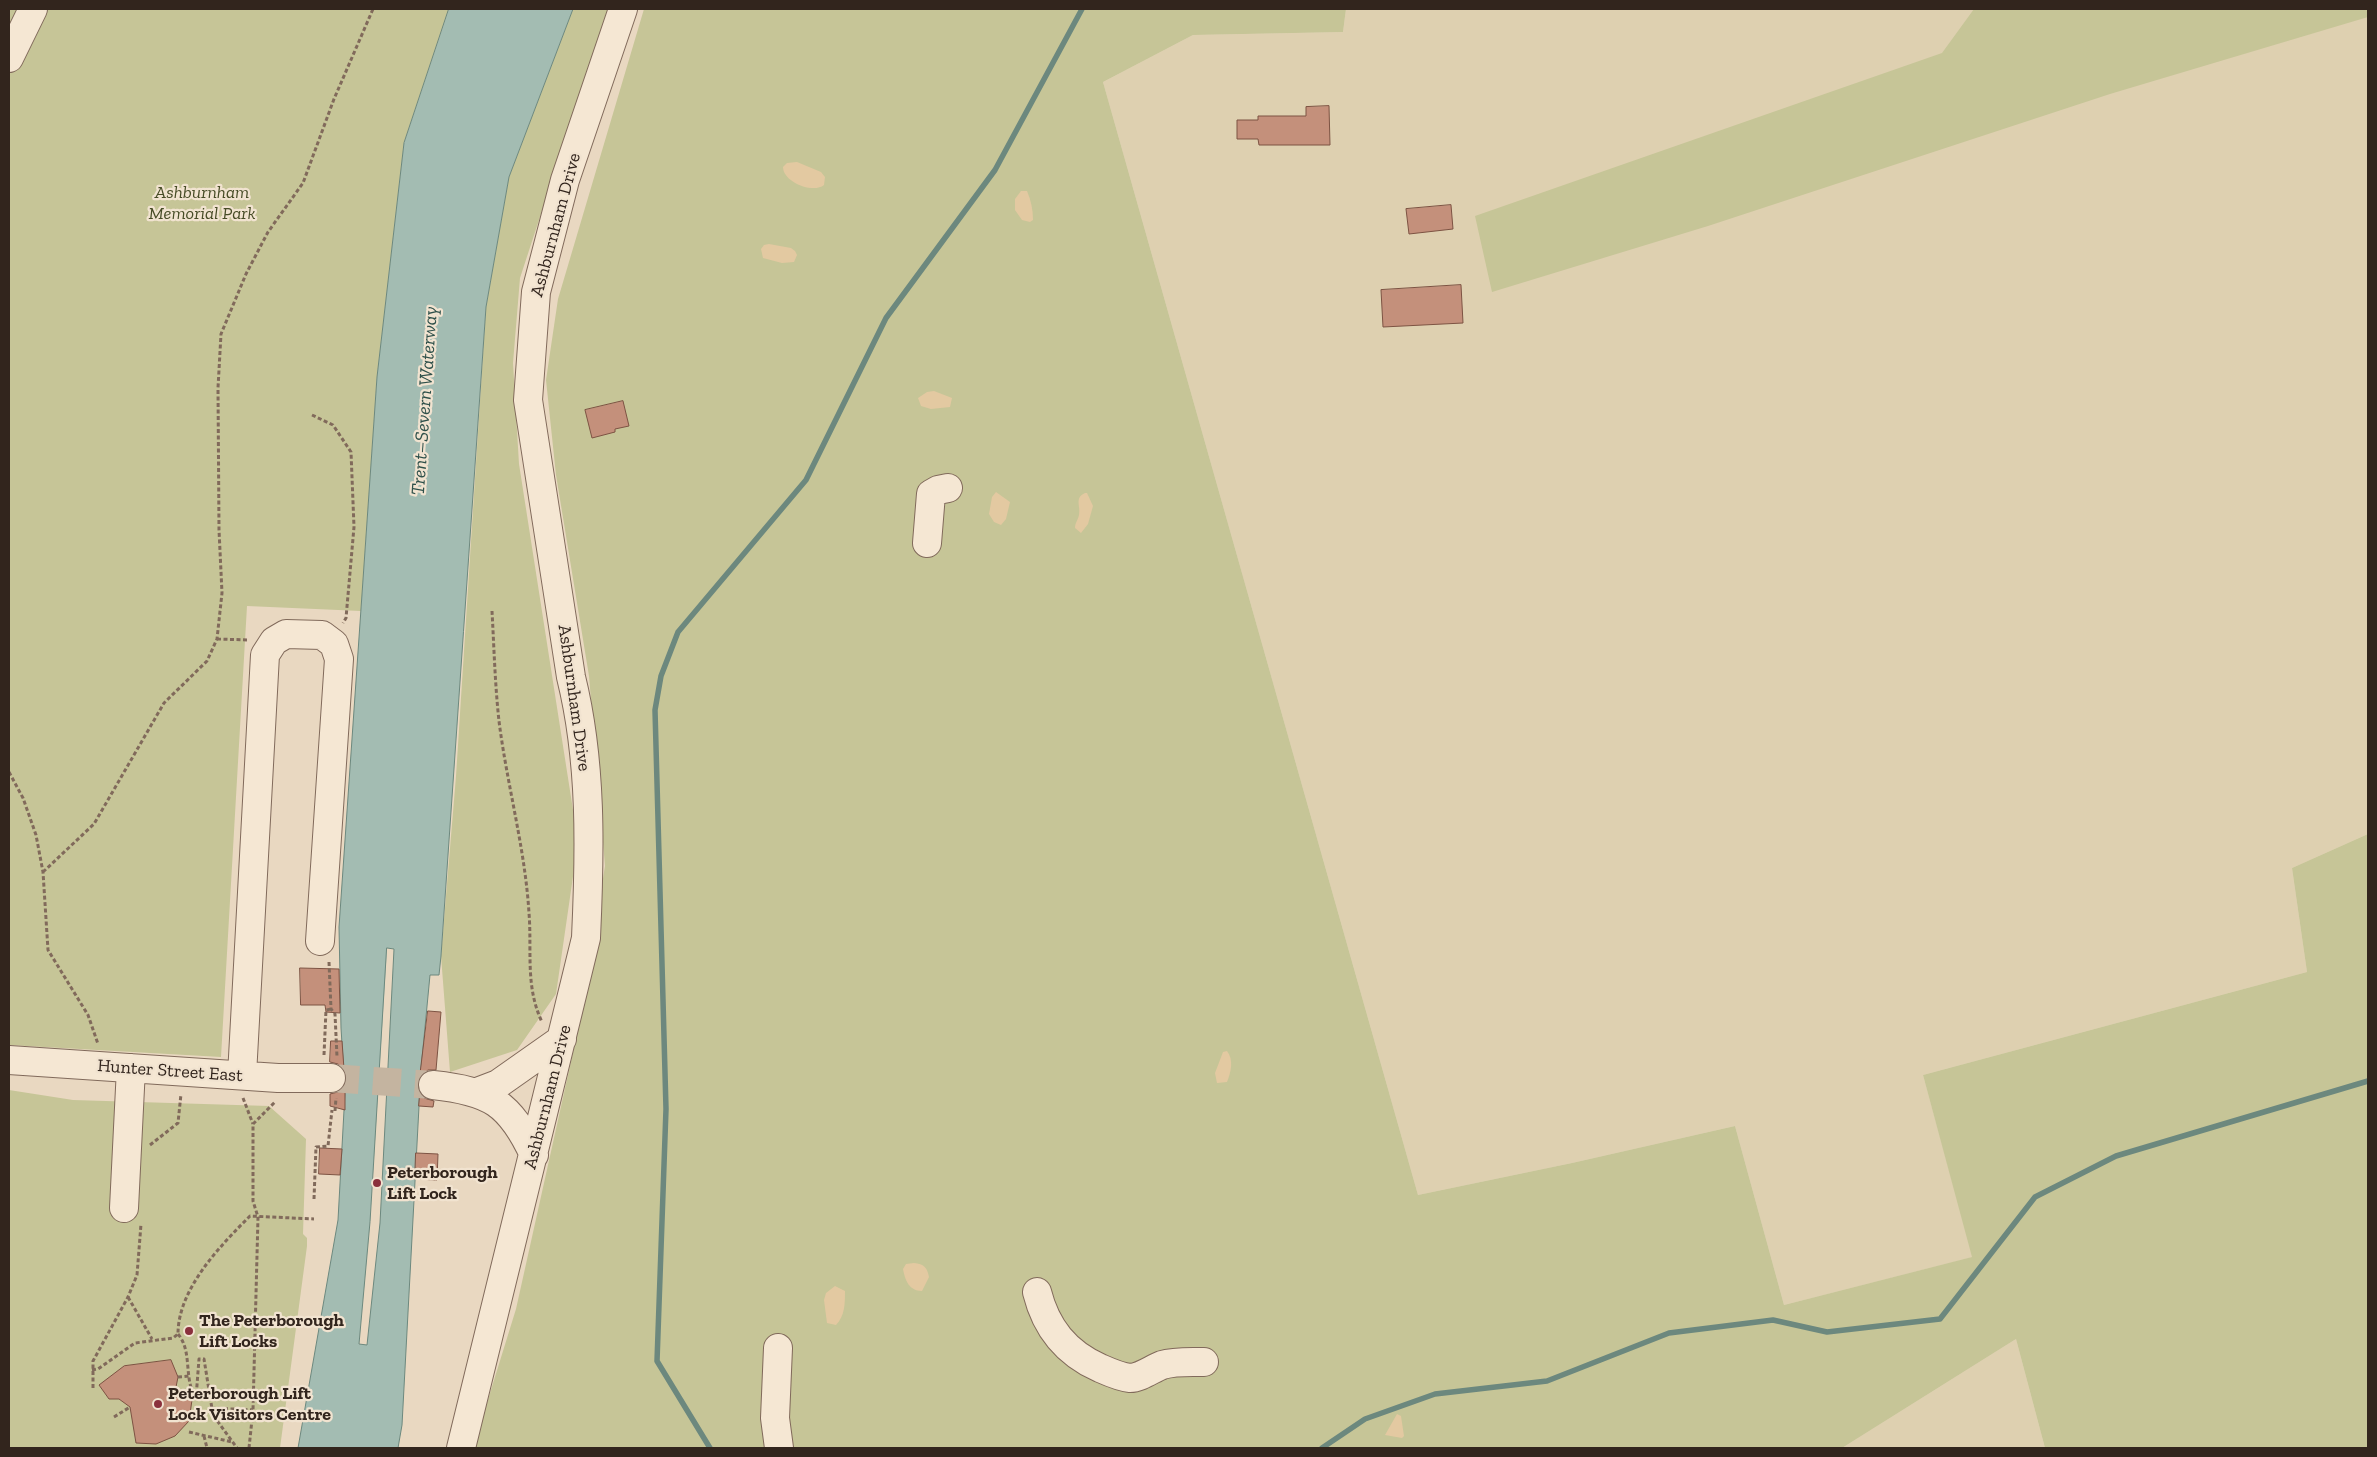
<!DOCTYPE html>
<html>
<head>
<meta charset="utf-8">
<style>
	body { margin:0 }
	#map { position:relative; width:2377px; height:1457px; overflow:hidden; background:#e9d8c1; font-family:"Zilla Slab",serif }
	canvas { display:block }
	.frame { position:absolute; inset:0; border:10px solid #32251d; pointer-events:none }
</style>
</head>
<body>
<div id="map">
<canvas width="2377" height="1457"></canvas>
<div class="frame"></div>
</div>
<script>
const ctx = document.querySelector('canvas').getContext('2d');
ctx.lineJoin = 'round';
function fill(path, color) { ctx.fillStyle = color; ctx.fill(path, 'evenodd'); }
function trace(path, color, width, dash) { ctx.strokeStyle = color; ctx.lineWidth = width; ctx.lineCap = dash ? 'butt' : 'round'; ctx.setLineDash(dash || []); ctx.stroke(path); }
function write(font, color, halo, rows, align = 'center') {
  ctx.font = font + ' "Zilla Slab",serif'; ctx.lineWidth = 4.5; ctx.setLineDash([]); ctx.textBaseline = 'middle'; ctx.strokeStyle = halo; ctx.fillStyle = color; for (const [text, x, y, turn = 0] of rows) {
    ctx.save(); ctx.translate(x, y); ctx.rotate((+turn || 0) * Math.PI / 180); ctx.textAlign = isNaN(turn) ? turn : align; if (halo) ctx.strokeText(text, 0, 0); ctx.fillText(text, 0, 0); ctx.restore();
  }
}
fill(new Path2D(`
	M 1346,9 L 2368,9 L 2368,834 L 2292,868 L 2307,972 L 1923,1075 L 1973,1257 L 1784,1305 L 1735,1126 L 1572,1163 L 1418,1195 L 1103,82 L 1193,35 L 1343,32 Z
	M 2016,1339 L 2045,1448 L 1842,1448 Z`), '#ded0b0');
fill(new Path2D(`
	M 9,9 L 449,9 L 404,143 L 377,377 L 361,611 L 247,606 L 221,1057 L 9,1045 Z
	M 573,9 L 608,9 L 520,278 L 513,363 L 519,464 L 578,842 L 556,994 L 517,1050 L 450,1072 L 441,956 L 456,776 L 486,307 L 509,177 Z
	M 644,9 L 1346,9 L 1343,32 L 1193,35 L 1103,82 L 1418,1195 L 1572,1163 L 1735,1126 L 1784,1305 L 1972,1257 L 1923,1075 L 2307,972 L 2292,868 L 2368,834 L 2368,1448 L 2045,1448 L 2016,1339 L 1842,1448 L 473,1448 L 516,1309 L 578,1030 L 605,866 L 589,676 L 556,475 L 546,380 L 558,299 Z
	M 1974,9 L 2368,9 L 2368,17 L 2110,94 L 1708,226 L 1492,292 L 1475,216 L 1942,53 Z
	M 9,1090 L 73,1100 L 269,1106 L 306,1139 L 303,1234 L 307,1238 L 307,1246 L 280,1448 L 9,1448 Z`), '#c6c597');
fill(new Path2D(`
	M 797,162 L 821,172 L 825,177 L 824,185 C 813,194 783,182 783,167 L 787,163 Z
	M 1021,191 L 1027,191 C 1031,200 1033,210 1033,220 L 1030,222 L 1022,220 L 1015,210 L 1015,199 Z
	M 769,244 L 791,248 L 795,251 L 797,255 L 794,262 L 782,263 L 763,258 L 761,249 L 764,245 Z
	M 934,391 L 952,398 L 950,407 L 931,409 L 921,406 L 918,398 L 927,392 Z
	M 996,492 L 1010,502 L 1006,519 L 1001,525 L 994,522 L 989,514 L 992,497 Z
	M 1085,493 L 1087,493 L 1093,506 L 1088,524 L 1081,533 L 1075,528 C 1075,523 1078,520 1079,515 C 1081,506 1074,498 1085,493 Z
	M 1227,1051 C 1234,1060 1231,1072 1227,1082 L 1217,1083 L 1215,1073 L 1223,1052 Z
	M 914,1263 C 924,1264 927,1267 929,1277 L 922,1291 C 909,1291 905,1280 903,1269 L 906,1264 Z
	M 835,1286 L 845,1291 C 845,1303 845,1316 836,1325 L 827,1323 L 824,1300 L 826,1293 Z
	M 1397,1414 L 1401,1416 L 1404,1436 L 1402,1438 L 1385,1435 Z`), '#e3c9a1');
const water = new Path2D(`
	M 449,9 L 573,9 L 509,177 L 486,307 L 441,956 L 439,975 L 430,975 L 421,1069 L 402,1425 L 398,1448 L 298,1448 L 338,1220 L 345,1092 L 341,1028 L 339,927 L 377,377 L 404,143 ZM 387,948 L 394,949 L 380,1223 L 367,1345 L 359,1344 L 370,1222 Z`);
fill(water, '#a3bcb2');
trace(water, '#6c887e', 1);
trace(new Path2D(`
	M 710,1448 L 657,1361 L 666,1109 L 655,710 L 661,676 L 678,632 L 806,480 L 886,318 L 995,170 L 1082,9
	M 1322,1448 L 1365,1419 L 1435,1394 L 1547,1381 L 1669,1333 L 1773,1320 L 1827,1332 L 1940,1319 L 2035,1197 L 2116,1156 L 2368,1081`), '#6c887e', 5.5);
const building = new Path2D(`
	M 1329,106 L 1330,145 L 1259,145 L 1258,139 L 1237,139 L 1237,120 L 1258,120 L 1258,116 L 1306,116 L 1306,107 Z
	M 1451,205 L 1453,229 L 1409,234 L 1406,209 Z
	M 1461,285 L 1463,323 L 1383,327 L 1381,290 Z
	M 623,401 L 629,426 L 615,429 L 615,432 L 592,438 L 585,410 Z
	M 300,968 L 339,969 L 340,1013 L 326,1012 L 325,1005 L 301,1005 Z
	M 428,1011 L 441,1012 L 436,1070 L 428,1070 L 420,1076 Z
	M 331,1041 L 342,1041 L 344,1069 L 338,1064 L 330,1062 Z
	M 345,1085 L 345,1110 L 330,1106 L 330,1094 L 338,1092 Z
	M 420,1093 L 424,1098 L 434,1101 L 433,1107 L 419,1106 Z
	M 320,1148 L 342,1149 L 340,1175 L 319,1174 Z
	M 416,1153 L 438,1154 L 437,1180 L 415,1179 Z
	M 171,1360 L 178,1377 L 174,1397 L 192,1400 L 189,1421 L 175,1436 L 156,1444 L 136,1443 L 130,1407 L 119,1399 L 109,1399 L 99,1385 L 124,1366 Z`);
fill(building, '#c4907b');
trace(building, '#7d5343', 1);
trace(new Path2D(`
	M 331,1078 L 433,1085`), '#c4b4a0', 28, [28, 14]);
const minor = new Path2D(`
	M 9,58 L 33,9
	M 927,543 L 931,494 L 938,490 L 948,488
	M 9,1060 L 278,1078 L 331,1078
	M 242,1075 L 265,655 L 274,641 L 286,634 L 322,635 L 334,644 L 339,659 L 320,941
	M 433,1085 C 490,1091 510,1103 534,1155
	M 477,1092 L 498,1084 L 562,1039
	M 124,1208 L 131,1068
	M 1037,1292 C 1046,1328 1066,1353 1100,1368 C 1109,1372 1120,1377 1130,1378 C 1140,1378 1152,1369 1162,1365 C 1175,1361 1190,1362 1204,1362
	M 778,1348 L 775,1418 L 779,1448
	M 461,1448 L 586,938 C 590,851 592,762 571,677 L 528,400 L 536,292 L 565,180 L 623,9`);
trace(minor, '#816a5b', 30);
trace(new Path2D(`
	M 312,415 L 333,425 L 351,452 L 354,527 L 346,618 L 343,623
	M 492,611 C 494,647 495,685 499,721 C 507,785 525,848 529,913 C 532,951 525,986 542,1022
	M 217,639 L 249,640
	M 9,772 L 23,798 L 36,835 L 43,872 L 48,950 L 88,1015 L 98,1044
	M 43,872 L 94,824 L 164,703 L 207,661 L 217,639 L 222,593 L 219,530 L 218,388 L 221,334 L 246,274 L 268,232 L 303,183 L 334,99 L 373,9
	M 329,962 L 331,1009 L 335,1014 L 337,1057
	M 324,1055 L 326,1010 L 331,1009
	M 243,1098 L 253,1124
	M 335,1111 L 336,1098
	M 150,1145 L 178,1123 L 181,1094
	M 314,1199 L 316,1147 L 328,1146 L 332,1110
	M 128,1297 L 152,1339
	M 178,1334 C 193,1352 183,1379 196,1398 L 199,1359 L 204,1359 L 213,1415 L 237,1448
	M 92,1370 L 98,1369 L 135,1343 L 173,1338 L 178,1334 C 178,1289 220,1246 250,1216 L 314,1219
	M 178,1377 L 189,1376
	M 93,1388 L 93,1361 L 128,1297 L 137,1275 L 141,1224
	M 211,1408 L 253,1410
	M 114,1417 L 130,1407
	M 189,1432 L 232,1442
	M 204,1436 L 207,1448
	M 249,1448 L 253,1410 L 258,1217 L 253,1201 L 253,1124 L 275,1102`), '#816a5b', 3, [4, 2.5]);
trace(minor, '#f5e7d3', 28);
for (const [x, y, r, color] of [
	[377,1183,5,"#8a303c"],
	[189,1331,5,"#8a303c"],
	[158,1404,5,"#8a303c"]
]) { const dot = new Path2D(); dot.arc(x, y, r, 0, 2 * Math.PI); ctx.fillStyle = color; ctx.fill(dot); trace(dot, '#f1e3d0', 2); }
write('italic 18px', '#474c26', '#f1e3d0', [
	["Ashburnham",202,193],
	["Memorial Park",202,214]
]);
write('18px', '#32251d', '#f1e3d0', [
	["Ashburnham Drive",556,225,-75],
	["Ashburnham Drive",574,698,82],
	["Hunter Street East",170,1071,4],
	["Ashburnham Drive",548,1097,-76]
]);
write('bold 18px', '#32251d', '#f1e3d0', [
	["Peterborough",387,1173],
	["Lift Lock",387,1194],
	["The Peterborough",199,1321],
	["Lift Locks",199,1342],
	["Peterborough Lift",168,1394],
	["Lock Visitors Centre",168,1415]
], 'left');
write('italic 19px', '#2e504a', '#f1e3d0', [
	["Trent–Severn Waterway",425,401,-86]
]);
</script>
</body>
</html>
